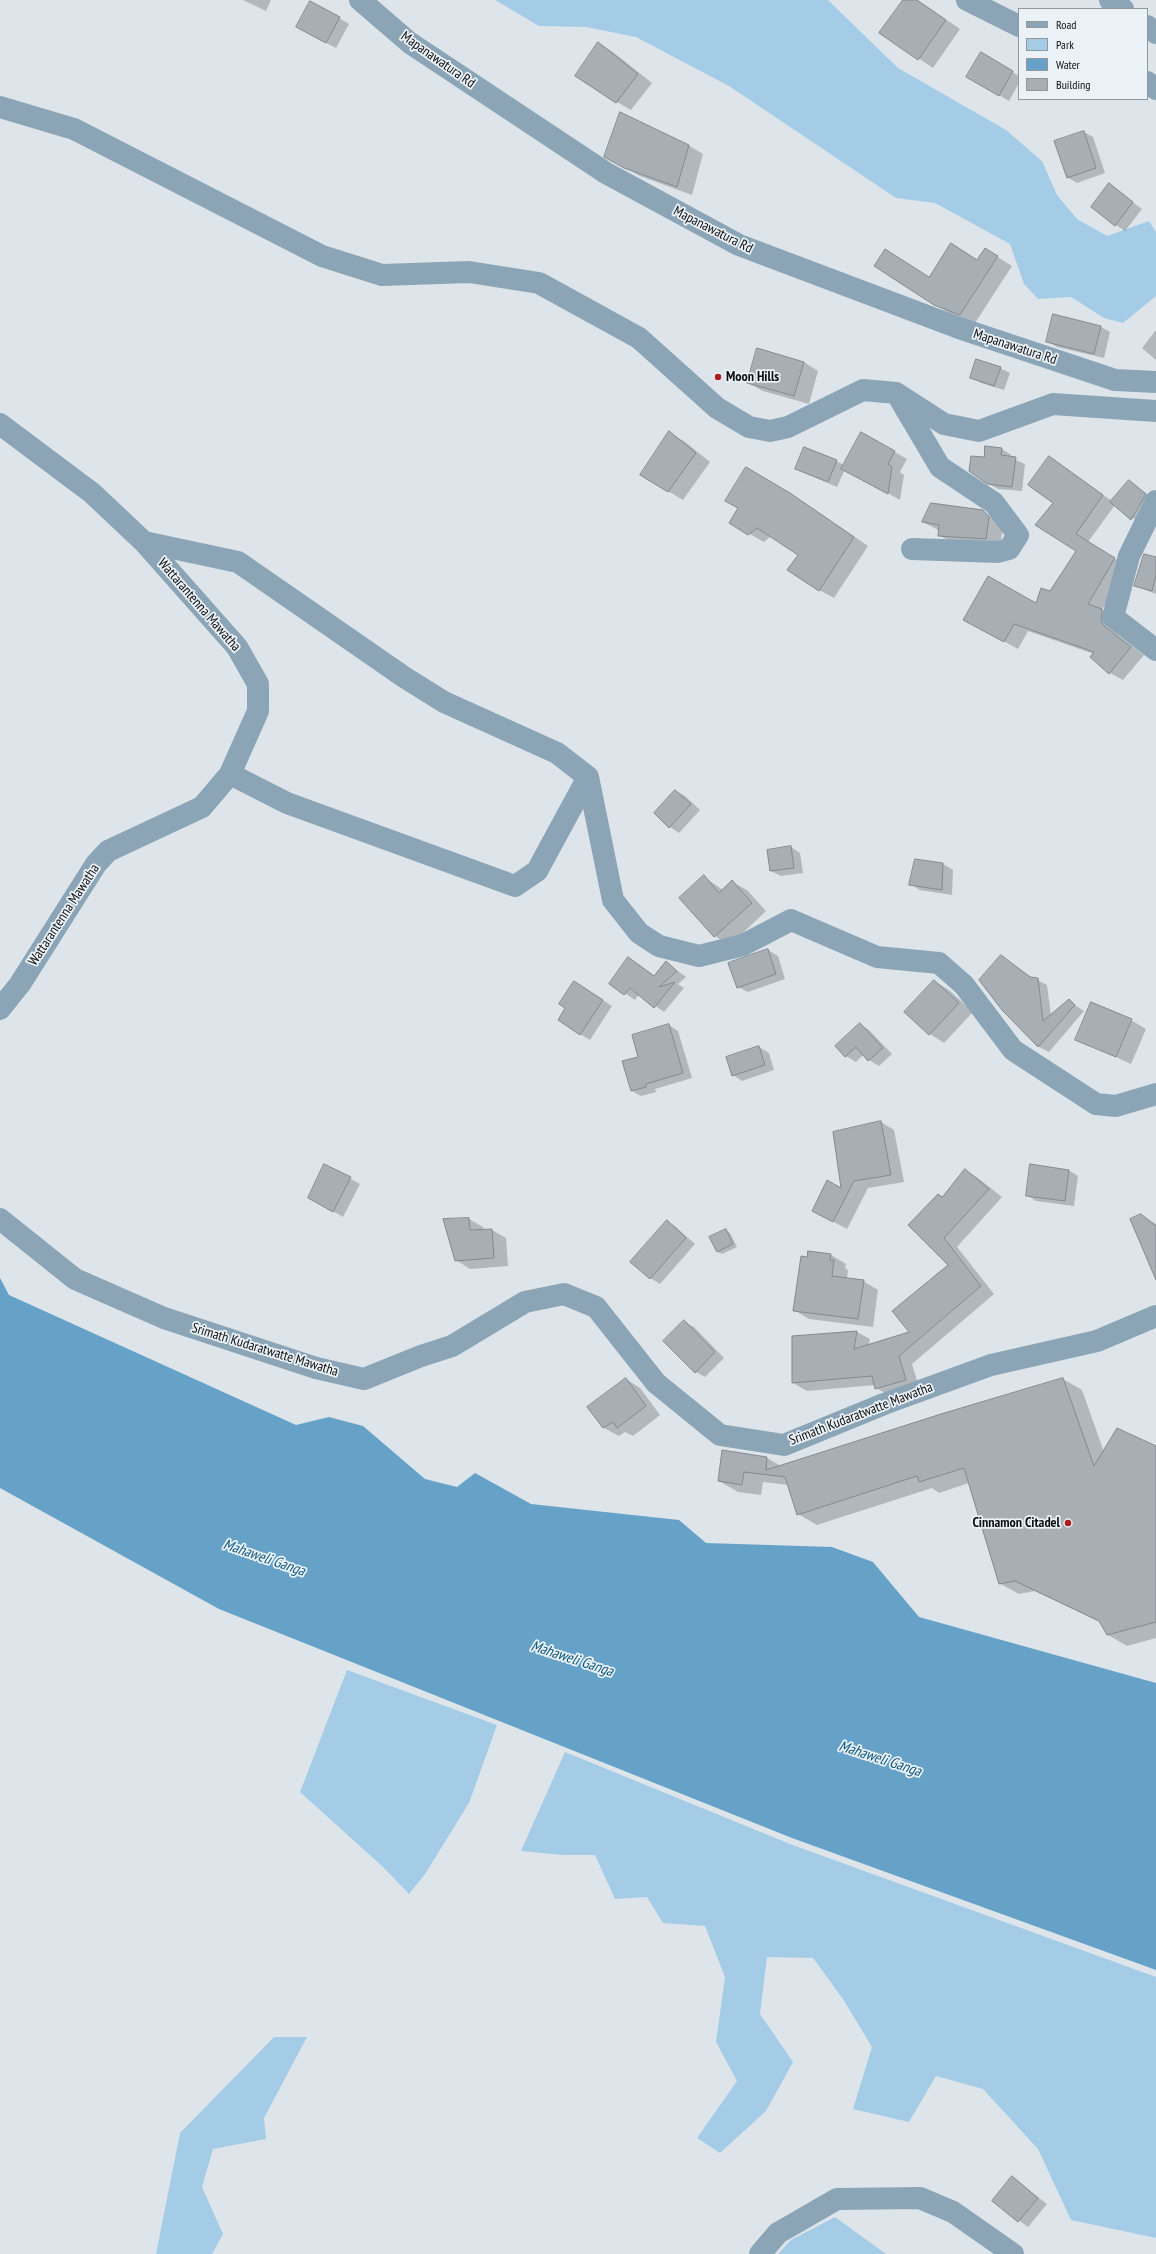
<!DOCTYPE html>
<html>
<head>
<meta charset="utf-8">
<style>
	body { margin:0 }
	#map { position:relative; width:1156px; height:2254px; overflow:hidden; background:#dee5ea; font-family:"PT Sans Narrow",sans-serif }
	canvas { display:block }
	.legend { position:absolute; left:1018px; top:8px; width:130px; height:92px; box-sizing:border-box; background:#ebf2f7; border:1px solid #93989b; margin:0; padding:5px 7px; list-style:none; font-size:12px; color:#0e1012 }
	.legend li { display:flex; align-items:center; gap:8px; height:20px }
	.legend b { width:20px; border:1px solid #93989b }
</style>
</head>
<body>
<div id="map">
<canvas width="1156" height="2254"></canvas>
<ul class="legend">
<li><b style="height:5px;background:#8ba5b6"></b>Road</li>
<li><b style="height:11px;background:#a4cce7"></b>Park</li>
<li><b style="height:11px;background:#66a2c7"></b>Water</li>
<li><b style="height:11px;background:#a8afb4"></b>Building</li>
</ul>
</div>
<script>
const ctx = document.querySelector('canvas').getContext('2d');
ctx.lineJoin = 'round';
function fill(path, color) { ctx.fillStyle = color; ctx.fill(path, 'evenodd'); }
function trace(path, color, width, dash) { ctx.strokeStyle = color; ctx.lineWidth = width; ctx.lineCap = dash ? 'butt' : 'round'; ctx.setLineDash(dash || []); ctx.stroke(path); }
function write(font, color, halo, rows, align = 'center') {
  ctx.font = font + ' "PT Sans Narrow",sans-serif'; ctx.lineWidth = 3.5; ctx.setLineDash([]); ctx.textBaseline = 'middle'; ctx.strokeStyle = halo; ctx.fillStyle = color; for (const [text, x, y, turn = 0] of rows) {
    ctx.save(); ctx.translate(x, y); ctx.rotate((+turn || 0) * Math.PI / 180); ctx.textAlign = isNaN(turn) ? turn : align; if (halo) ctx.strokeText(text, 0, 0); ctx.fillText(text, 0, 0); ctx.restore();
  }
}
fill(new Path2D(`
	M 495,0 L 828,0 L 898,68 L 1006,130 L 1042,161 L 1057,195 L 1077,219 L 1107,236 L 1149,221 L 1156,232 L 1156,296 L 1123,323 L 1104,318 L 1071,297 L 1038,299 L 1024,284 L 1010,244 L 935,203 L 896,198 L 729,86 L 636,37 L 586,27 L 539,26 Z
	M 347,1670 L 497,1725 L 469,1803 L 425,1874 L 409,1894 L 383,1867 L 300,1792 Z
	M 565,1752 L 790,1844 L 1156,1977 L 1156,2238 L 1071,2220 L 1038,2149 L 983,2089 L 936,2076 L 909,2122 L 853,2109 L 872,2047 L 843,1999 L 813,1958 L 767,1957 L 760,2014 L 793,2062 L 766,2111 L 720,2153 L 697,2138 L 737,2081 L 716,2042 L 725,1977 L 705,1926 L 663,1923 L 647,1897 L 615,1899 L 595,1855 L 563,1855 L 521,1851 Z
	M 274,2037 L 307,2037 L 264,2118 L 266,2139 L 213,2149 L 202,2187 L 223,2234 L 212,2254 L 156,2254 L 180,2133 Z
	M 835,2217 L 886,2254 L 778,2254 L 791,2240 Z`), '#a4cce7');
fill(new Path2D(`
	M 0,1278 L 9,1295 L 296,1425 L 329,1417 L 363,1426 L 425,1479 L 457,1487 L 475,1473 L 531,1504 L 679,1520 L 706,1543 L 832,1547 L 873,1562 L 919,1617 L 1156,1683 L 1156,1970 L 792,1838 L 219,1609 L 0,1488 Z`), '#66a2c7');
fill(new Path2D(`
	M 243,0 L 271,0 L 266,11 Z
	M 904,0 L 917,0 L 960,29 L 933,68 L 881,33 Z
	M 339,18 L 349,24 L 336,48 L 307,33 Z
	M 599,43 L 613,52 L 652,83 L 631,110 L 617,102 Z
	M 981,54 L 1019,76 L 1019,83 L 1009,101 L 968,77 Z
	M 1084,132 L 1093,137 L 1105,173 L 1077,183 L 1067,177 Z
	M 688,145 L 703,154 L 692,195 L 640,176 L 605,156 Z
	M 1109,185 L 1142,209 L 1125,231 L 1116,225 Z
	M 985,249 L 1012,266 L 975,323 L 949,313 L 934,304 L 930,278 L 966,253 L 978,260 Z
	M 1101,327 L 1110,332 L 1104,358 L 1057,347 L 1047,341 Z
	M 1156,330 L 1156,360 L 1142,348 Z
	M 804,362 L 818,371 L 809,404 L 763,391 L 748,383 Z
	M 1000,368 L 1010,373 L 1004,390 L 981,383 L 972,377 Z
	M 669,433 L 684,441 L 710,462 L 683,500 L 641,475 Z
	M 861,433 L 907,459 L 900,472 L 904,475 L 900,500 L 845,469 L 837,487 L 796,469 L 836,461 L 844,465 Z
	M 1002,449 L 1011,455 L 1011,458 L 1025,464 L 1022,491 L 998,489 L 988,483 L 984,458 Z
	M 1049,457 L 1112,501 L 1129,481 L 1155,500 L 1141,524 L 1115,505 L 1088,542 L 1128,567 L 1102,610 L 1115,618 L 1114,629 L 1118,635 L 1144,655 L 1123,680 L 1110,673 L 1094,654 L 1028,631 L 1018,649 L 978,627 L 1036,604 L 1051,593 L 1077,551 L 1054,503 Z
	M 746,468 L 805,503 L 868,546 L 834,598 L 819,590 L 799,554 L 771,536 L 764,542 L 730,523 L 739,508 Z
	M 982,511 L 997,520 L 1003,526 L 1000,547 L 954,544 L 939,535 L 940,531 L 923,522 Z
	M 1156,558 L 1156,594 L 1135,586 Z
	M 676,791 L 685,796 L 700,810 L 679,833 L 670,827 Z
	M 791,847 L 800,853 L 803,873 L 781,876 L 771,871 Z
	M 943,864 L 953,870 L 952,895 L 920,890 L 910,884 Z
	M 704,877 L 723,890 L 732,882 L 747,890 L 766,911 L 730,945 L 715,936 L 681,898 Z
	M 768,950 L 778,956 L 785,979 L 748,992 L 738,987 Z
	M 1001,957 L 1033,978 L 1047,985 L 1051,1016 L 1069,1001 L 1084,1011 L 1049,1052 L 1039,1047 L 1003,1010 Z
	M 666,962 L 686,977 L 678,984 L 684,988 L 664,1012 L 639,994 L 635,1000 L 611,984 L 638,964 L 655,976 Z
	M 934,981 L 949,990 L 973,1012 L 944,1043 L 930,1034 L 905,1012 Z
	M 584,988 L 612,1006 L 590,1040 L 580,1034 Z
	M 1131,1020 L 1146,1029 L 1131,1064 L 1077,1039 Z
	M 860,1024 L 869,1030 L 892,1054 L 879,1066 L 869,1060 L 864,1054 L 856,1062 L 846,1056 Z
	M 669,1025 L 678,1031 L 692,1078 L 655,1089 L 656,1092 L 641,1096 L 632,1091 L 639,1057 Z
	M 759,1047 L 769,1053 L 774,1070 L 742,1081 L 733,1075 Z
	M 881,1122 L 894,1130 L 904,1182 L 868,1188 L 847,1229 L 826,1218 Z
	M 325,1165 L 360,1184 L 343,1217 L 309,1197 Z
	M 965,1170 L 978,1178 L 1002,1197 L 957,1247 L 994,1294 L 912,1364 L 919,1387 L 890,1396 L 876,1388 L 875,1385 L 807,1391 L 793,1383 L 857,1332 L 870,1339 L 869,1345 L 910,1333 L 950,1265 L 909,1225 L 943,1197 Z
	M 1068,1170 L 1078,1176 L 1074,1206 L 1036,1201 L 1027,1195 Z
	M 1141,1215 L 1156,1224 L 1156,1275 Z
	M 469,1219 L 483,1227 L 484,1230 L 492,1230 L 506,1238 L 508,1266 L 470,1269 L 456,1260 Z
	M 667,1221 L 676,1227 L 695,1244 L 660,1284 L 650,1278 Z
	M 726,1230 L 730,1233 L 737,1247 L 722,1254 L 718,1252 L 711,1237 Z
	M 809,1252 L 831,1255 L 846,1264 L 845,1268 L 848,1270 L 847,1279 L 863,1281 L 878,1290 L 873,1327 L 809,1319 L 794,1310 Z
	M 684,1322 L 694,1327 L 724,1358 L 705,1377 L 696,1372 Z
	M 626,1379 L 640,1388 L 660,1415 L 633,1436 L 625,1432 L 619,1436 L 604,1428 L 589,1407 Z
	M 1063,1379 L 1082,1390 L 1104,1452 L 1156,1447 L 1156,1638 L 1127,1646 L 1108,1635 L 1102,1623 L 1035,1591 L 1019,1594 L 999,1583 L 969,1483 L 939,1493 L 932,1488 L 817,1525 L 798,1514 L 789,1485 L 763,1482 L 761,1495 L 738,1492 L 719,1481 L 723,1452 L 767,1458 L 781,1466 Z
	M 1012,2177 L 1047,2204 L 1028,2227 L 993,2201 Z`), '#0003');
const building = new Path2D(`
	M 903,0 L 917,0 L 946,20 L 918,60 L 879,33 Z
	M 310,1 L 340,17 L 326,43 L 296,27 Z
	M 598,42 L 638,74 L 616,103 L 575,76 Z
	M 981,52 L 1013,71 L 999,96 L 966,77 Z
	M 620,112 L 689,145 L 677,187 L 624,168 L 604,157 Z
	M 1084,131 L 1096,168 L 1067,178 L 1054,141 Z
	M 1109,183 L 1133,202 L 1115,226 L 1091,207 Z
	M 951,243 L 977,260 L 985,248 L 998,256 L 960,315 L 934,305 L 874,266 L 885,249 L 929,277 Z
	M 1053,314 L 1101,326 L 1094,354 L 1046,342 Z
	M 757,348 L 804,362 L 794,396 L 747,383 Z
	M 976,359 L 1001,367 L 994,386 L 970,378 Z
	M 669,431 L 696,453 L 668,492 L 640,475 Z
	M 861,432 L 895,451 L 888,464 L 892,467 L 888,494 L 841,469 Z
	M 985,446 L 1002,448 L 1001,455 L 1016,457 L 1012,487 L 987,484 L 969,471 L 971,456 L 984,457 Z
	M 804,447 L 837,460 L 828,482 L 795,469 Z
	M 1049,456 L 1103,495 L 1076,534 L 1115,558 L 1088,604 L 1102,609 L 1101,621 L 1105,627 L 1131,647 L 1109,674 L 1090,657 L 1094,652 L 1014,624 L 1004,642 L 963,620 L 988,576 L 1036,603 L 1041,588 L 1050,591 L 1076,551 L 1035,525 L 1053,503 L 1028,485 Z
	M 746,467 L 790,493 L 854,537 L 819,591 L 787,570 L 798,555 L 757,528 L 748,535 L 729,523 L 738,508 L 725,501 Z
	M 1129,480 L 1146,494 L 1131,520 L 1110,502 Z
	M 931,503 L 983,510 L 989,517 L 986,539 L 938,536 L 939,525 L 922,522 Z
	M 1144,554 L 1156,557 L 1156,575 L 1152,591 L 1134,586 Z
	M 675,790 L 691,804 L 669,828 L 654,813 Z
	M 791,846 L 794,868 L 770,871 L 767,850 Z
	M 915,859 L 943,863 L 942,890 L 909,885 Z
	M 704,875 L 719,893 L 732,880 L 752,903 L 714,937 L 679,898 Z
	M 768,949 L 776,974 L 737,988 L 728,963 Z
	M 1001,955 L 1030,977 L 1038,978 L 1043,1021 L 1069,999 L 1075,1005 L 1038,1047 L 1002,1010 L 979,980 Z
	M 628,957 L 654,976 L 666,961 L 677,971 L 659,987 L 675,982 L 654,1008 L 630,988 L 624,995 L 609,984 Z
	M 934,980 L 959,1003 L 929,1035 L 904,1012 Z
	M 574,981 L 603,1000 L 580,1035 L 558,1020 L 565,1008 L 559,1004 Z
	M 1091,1002 L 1132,1019 L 1116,1057 L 1075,1040 Z
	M 860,1023 L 883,1048 L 868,1061 L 856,1047 L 845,1057 L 835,1046 Z
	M 669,1024 L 683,1073 L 646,1084 L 646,1087 L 631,1091 L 622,1061 L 638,1057 L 632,1035 Z
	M 759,1046 L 765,1065 L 732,1076 L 726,1057 Z
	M 881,1121 L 891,1175 L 854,1181 L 833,1222 L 812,1211 L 827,1180 L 841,1188 L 833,1132 Z
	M 324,1164 L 351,1177 L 333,1212 L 308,1198 Z
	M 1030,1164 L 1069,1170 L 1065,1201 L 1026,1196 Z
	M 965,1169 L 989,1189 L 944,1238 L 981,1286 L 899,1356 L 906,1380 L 875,1389 L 872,1376 L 792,1383 L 792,1336 L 857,1331 L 854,1349 L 909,1332 L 892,1311 L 948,1265 L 908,1225 L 938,1194 L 942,1197 Z
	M 1141,1214 L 1156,1226 L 1156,1280 L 1130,1219 Z
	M 469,1218 L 470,1230 L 492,1229 L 494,1258 L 455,1261 L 443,1219 Z
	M 667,1220 L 686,1238 L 650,1279 L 630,1262 Z
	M 726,1229 L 733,1244 L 717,1252 L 709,1237 Z
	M 808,1251 L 831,1254 L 830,1260 L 834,1260 L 832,1276 L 864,1280 L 858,1319 L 793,1311 L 801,1256 L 807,1257 Z
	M 684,1320 L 715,1352 L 695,1373 L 663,1341 Z
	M 626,1378 L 646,1406 L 617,1428 L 613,1422 L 603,1428 L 587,1407 Z
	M 1063,1378 L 1094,1466 L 1117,1428 L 1156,1446 L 1156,1622 L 1107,1635 L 1099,1621 L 1015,1581 L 999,1584 L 964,1468 L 919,1482 L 917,1476 L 797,1515 L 785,1477 L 744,1472 L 742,1485 L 718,1481 L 722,1450 L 767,1457 L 766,1470 L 941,1414 Z
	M 1012,2176 L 1038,2198 L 1018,2222 L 992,2201 Z`);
fill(building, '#a8afb4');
trace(building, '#838a8e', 1);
trace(new Path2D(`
	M 360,0 L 410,43 L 606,173 L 739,245 L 959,328 L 1115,380 L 1156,382
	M 967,0 L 1019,26
	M 1110,0 L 1123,9
	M 1147,26 L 1156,33
	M 1147,82 L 1156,89
	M 0,107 L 74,129 L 322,256 L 382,275 L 469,272 L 539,283 L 639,338 L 717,408 L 749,427 L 770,431 L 788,427 L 863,390 L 896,393 L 944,424 L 979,431 L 1053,404 L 1156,411
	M 898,396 L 940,467 L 994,503 L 1018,535 L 1009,549 L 998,552 L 912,549
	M 0,424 L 92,493 L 144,542 L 237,647 L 258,684 L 258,711 L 230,774 L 202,807 L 108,851 L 96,864 L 20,984 L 0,1009
	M 1156,501 L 1129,556 L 1113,617 L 1156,650
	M 144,542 L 238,562 L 404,677 L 444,702 L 557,753 L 588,777 L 613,900 L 639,933 L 659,946 L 699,956 L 743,945 L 791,920 L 877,957 L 939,963 L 964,985 L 1013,1050 L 1096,1104 L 1116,1106 L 1156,1094
	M 230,774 L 287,803 L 515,886 L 537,871 L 588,777
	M 0,1219 L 75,1279 L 164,1318 L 316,1368 L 364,1379 L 421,1356 L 452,1346 L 525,1302 L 564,1294 L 596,1307 L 656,1383 L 720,1435 L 784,1445 L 884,1404 L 991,1365 L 1097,1341 L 1156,1316
	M 760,2254 L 778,2233 L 837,2199 L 920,2198 L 953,2212 L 1013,2254`), '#8ba5b6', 22);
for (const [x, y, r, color] of [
	[718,377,4,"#ae1d1b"],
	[1068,1523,4,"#ae1d1b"]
]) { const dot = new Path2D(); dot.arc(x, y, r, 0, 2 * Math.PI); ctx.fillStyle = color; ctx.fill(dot); trace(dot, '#ebf2f7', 1.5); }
write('14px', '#0e1012', '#ebf2f7', [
	["Mapanawatura Rd",438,60,35],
	["Mapanawatura Rd",713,230,27],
	["Mapanawatura Rd",1015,347,18],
	["Wattarantenna Mawatha",199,605,49],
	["Wattarantenna Mawatha",64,915,-57],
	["Srimath Kudaratwatte Mawatha",265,1350,17],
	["Srimath Kudaratwatte Mawatha",861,1414,-21]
]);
write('bold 14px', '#0e1012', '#ebf2f7', [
	["Moon Hills",726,377],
	["Cinnamon Citadel",1060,1523,"right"]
], 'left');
write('italic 15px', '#0f597e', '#ebf2f7', [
	["Mahaweli Ganga",264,1558,19],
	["Mahaweli Ganga",572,1659,18],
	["Mahaweli Ganga",880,1759,18]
]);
</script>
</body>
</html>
